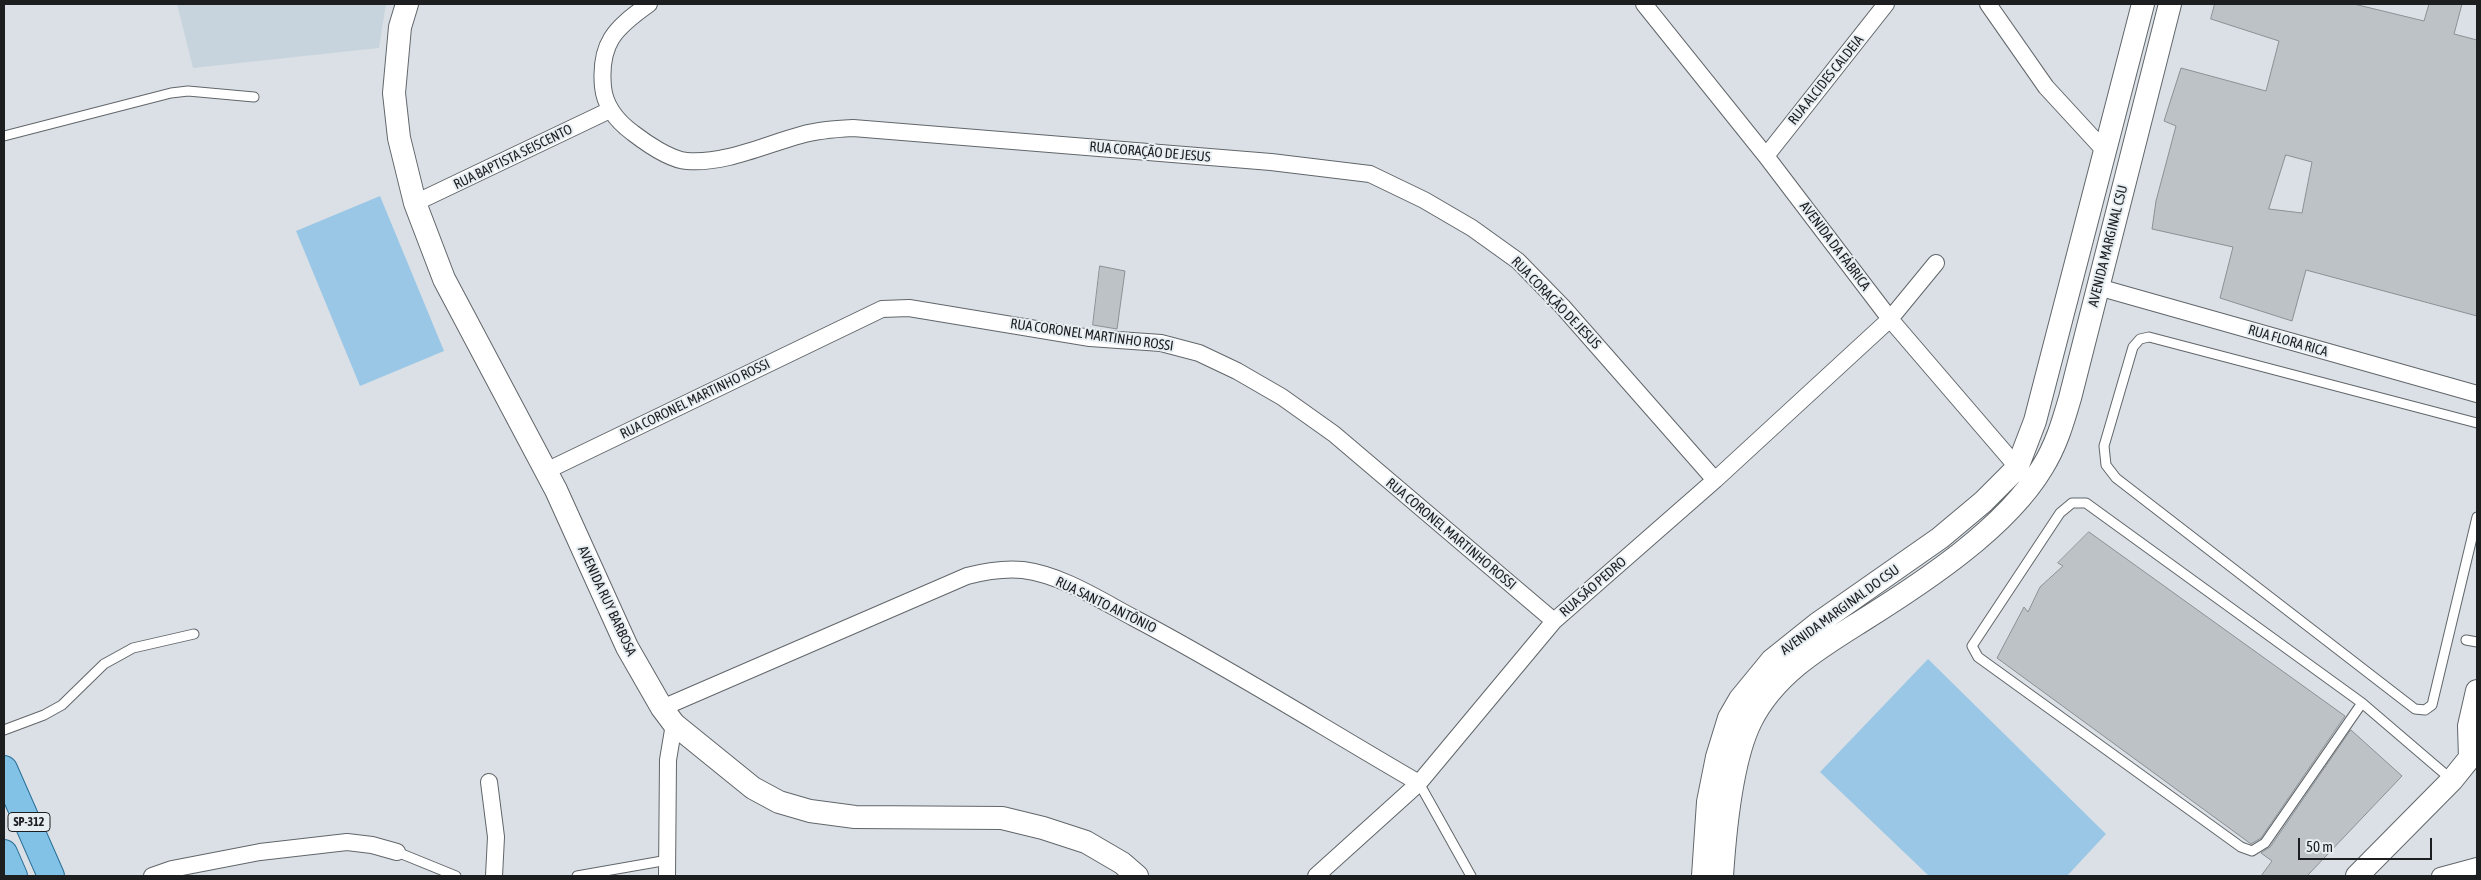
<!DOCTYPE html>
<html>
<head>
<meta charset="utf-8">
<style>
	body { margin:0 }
	#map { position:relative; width:2481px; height:880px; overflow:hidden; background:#dae0e5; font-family:"Asap Condensed",sans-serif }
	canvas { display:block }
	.frame { position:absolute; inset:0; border:5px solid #1c1e20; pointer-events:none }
	.scale { position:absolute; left:2298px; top:838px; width:134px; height:22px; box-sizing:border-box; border:2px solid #1c1e20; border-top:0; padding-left:6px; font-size:15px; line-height:18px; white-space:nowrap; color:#1c1e20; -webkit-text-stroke:4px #e7eef2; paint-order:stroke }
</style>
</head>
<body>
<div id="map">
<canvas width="2481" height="880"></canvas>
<div class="frame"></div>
<div class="scale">50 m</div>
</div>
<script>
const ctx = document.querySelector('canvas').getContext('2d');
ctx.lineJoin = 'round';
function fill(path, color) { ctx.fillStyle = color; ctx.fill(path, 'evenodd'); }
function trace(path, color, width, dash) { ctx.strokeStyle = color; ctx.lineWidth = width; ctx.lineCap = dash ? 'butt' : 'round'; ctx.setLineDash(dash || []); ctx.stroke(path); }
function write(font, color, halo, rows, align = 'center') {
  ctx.font = font + ' "Asap Condensed",sans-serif'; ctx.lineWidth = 4; ctx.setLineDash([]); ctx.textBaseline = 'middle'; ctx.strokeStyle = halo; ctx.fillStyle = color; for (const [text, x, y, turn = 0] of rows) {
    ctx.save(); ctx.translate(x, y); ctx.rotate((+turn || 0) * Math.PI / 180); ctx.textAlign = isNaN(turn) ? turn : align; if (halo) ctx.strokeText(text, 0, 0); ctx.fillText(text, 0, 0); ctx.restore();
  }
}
fill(new Path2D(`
	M 177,4 L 386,4 L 379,48 L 193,68 Z`), '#c8d4dd');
fill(new Path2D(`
	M 380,196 L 444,351 L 360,386 L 296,231 Z
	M 1928,659 L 2106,834 L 2067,876 L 1929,876 L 1820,772 Z`), '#9bc7e7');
const building = new Path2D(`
	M 2215,4 L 2354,4 L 2424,21 L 2429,4 L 2462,4 L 2454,34 L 2477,40 L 2477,316 L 2306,270 L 2292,321 L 2220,298 L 2233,247 L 2152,229 L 2156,201 L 2176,126 L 2164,121 L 2181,68 L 2266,91 L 2279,41 L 2211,19 ZM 2286,155 L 2312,162 L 2302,213 L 2269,209 Z
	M 1100,266 L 1125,271 L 1117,329 L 1093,325 Z
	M 2089,532 L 2345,716 L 2261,838 L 2251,844 L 1997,658 L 2024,607 L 2028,612 L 2040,587 L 2063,566 L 2058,563 Z
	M 2351,730 L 2402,776 L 2307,876 L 2261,876 L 2272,861 L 2261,853 L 2270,847 Z`);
fill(building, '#bcc2c6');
trace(building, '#8b9094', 1);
const lane = new Path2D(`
	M 4,136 L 171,93 L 188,91 L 254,97
	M 2477,423 L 2149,337 L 2140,339 L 2133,347 L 2104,446 L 2106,465 L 2116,478 L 2415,709 L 2425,710 L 2432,705 L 2477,517
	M 2466,640 L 2477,642
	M 2362,703 L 2265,843 L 2252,851 L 2241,847 L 1978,657 L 1972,646 L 2060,513 L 2072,503 L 2086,503 L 2362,703 L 2452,780
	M 4,730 L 44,715 L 62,705 L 104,664 L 133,648 L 194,634
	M 1419,783 L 1471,876
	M 397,852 L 456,876
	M 577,876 L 668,860`);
const street = new Path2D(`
	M 649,4 C 615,28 599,43 603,87 C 605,107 618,122 633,133 C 646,143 671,160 687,161 C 725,164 764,145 801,135 C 818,130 835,129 853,128 L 1271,162 L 1370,174 L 1424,200 L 1472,228 L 1518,261 L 1562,306 L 1715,480
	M 1644,4 L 1766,156 L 1890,319 L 2024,475
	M 1988,4 L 2046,87 L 2104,150
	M 1766,156 L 1886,4
	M 415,203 L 610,110
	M 2098,287 L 2477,394
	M 546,471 L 882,309 L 909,308 L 1090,338 L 1161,343 L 1199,353 L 1237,371 L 1282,397 L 1334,434 L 1554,621
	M 662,708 L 967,576 C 986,571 1003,568 1023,570 C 1062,575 1100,600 1134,618 C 1231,669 1324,728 1419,783
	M 489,782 L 496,837 L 494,876
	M 152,876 L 172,869 L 260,852 L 347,842 L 372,845 L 397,852
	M 667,876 L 668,760 L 674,724
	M 1316,876 L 1419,783 L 1554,621 L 1715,480 L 1890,319 L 1936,263
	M 2440,876 L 2477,866`);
const secondary = new Path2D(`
	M 407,4 L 400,27 L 394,93 L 399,138 L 415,203 L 444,279 L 556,490 L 627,647 L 662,708 L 674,724 L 753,788 L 779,802 L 810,811 L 855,817 L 1002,818 L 1043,828 L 1086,842 L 1122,863 L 1137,876
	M 2470,758 L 2469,726 L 2477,691
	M 1703,876 L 1708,802 L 1717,757 L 1729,718 L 1740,699 L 1772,660 L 1817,624 L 1940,538 L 1983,502 L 2017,468 L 2035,421 L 2143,4
	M 1722,876 C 1725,831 1731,761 1751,721 C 1775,673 1822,646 1865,619 C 1924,582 2006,528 2042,468 C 2056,446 2063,422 2070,398 L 2170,4
	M 2357,876 L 2452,780 L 2477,749`);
const primary = new Path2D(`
	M 4,769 L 51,876
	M 4,853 L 14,876`);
trace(lane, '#61666a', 11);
trace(street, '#61666a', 18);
trace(secondary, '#61666a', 24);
trace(primary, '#296e97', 28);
trace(lane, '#fff', 9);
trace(street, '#fff', 16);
trace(secondary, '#fff', 22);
trace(primary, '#83c2e7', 26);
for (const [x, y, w] of [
	[29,822,42]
]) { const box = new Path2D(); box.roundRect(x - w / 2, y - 9.5, w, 19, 4); ctx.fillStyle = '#e7eef2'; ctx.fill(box); trace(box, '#1c1e20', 1); }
write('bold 12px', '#1c1e20', null, [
	["SP-312",29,822]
]);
write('14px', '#1c1e20', '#e7eef2', [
	["RUA ALCIDES CALDEIA",1826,80,-51],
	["RUA CORAÇÃO DE JESUS",1150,152,5],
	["RUA BAPTISTA SEISCENTO",513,157,-26],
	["AVENIDA DA FÁBRICA",1835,246,53],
	["AVENIDA MARGINAL CSU",2108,246,-76],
	["RUA CORAÇÃO DE JESUS",1556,303,46],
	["RUA CORONEL MARTINHO ROSSI",1092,335,8],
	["RUA FLORA RICA",2288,341,16],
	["RUA CORONEL MARTINHO ROSSI",695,399,-26],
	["RUA CORONEL MARTINHO ROSSI",1451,534,40],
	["RUA SÃO PEDRO",1593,587,-41],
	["AVENIDA RUY BARBOSA",607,601,65],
	["RUA SANTO ANTÔNIO",1106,605,26],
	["AVENIDA MARGINAL DO CSU",1840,610,-36]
]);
</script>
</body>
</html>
